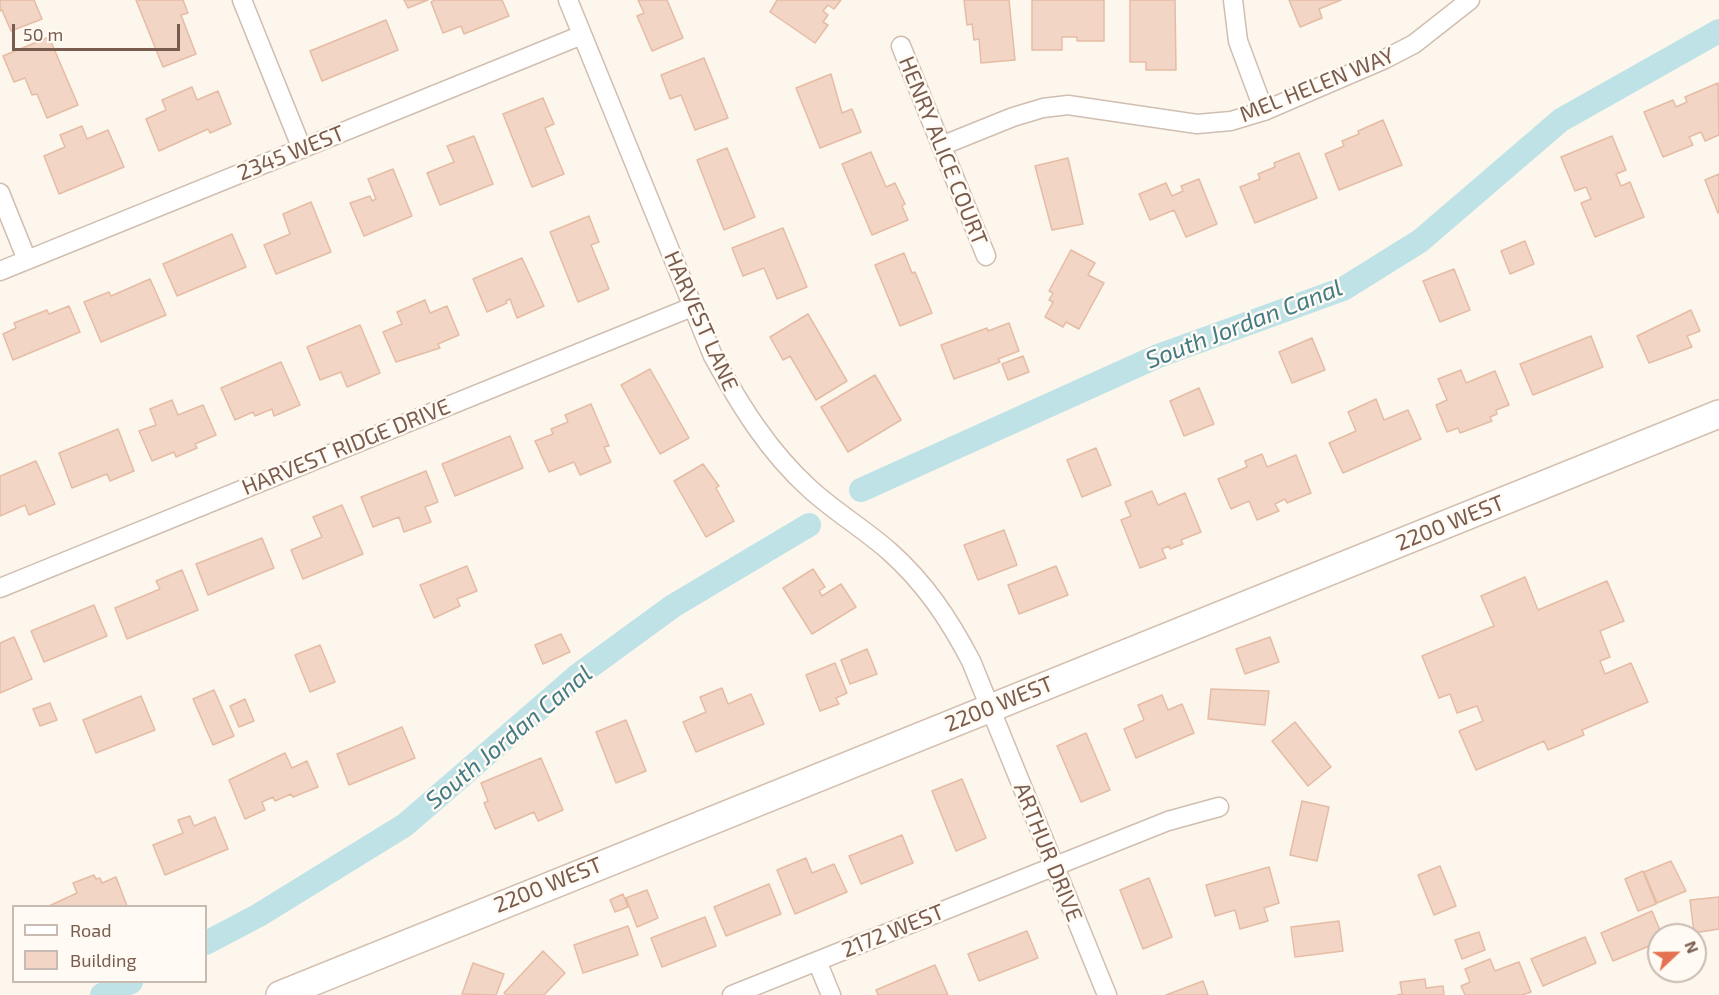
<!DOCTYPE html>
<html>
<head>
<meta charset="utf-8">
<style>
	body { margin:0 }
	#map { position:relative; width:1719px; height:995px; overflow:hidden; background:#fdf6ec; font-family:"Exo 2",sans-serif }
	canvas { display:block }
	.legend { position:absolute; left:12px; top:905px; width:195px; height:78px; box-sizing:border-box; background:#fffaf3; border:2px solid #c9bbb1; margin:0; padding:8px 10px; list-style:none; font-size:18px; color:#795c4e }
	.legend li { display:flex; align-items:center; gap:12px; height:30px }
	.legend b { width:30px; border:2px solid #c9bbb1 }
	.north { position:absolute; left:1647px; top:923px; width:60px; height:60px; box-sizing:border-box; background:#fffaf3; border:2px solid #c9bbb1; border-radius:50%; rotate:68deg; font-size:16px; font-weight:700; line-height:24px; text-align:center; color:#795c4e }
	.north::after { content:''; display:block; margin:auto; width:21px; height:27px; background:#e57153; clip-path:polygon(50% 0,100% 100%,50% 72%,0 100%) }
	.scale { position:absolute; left:12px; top:24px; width:168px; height:27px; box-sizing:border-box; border:3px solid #795c4e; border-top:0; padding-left:8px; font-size:18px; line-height:21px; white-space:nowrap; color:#795c4e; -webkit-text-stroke:4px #fffaf3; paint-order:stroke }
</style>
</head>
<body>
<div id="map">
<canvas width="1719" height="995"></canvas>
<ul class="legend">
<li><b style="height:8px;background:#fff"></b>Road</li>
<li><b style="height:16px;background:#f2d5c4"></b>Building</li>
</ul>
<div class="north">N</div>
<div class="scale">50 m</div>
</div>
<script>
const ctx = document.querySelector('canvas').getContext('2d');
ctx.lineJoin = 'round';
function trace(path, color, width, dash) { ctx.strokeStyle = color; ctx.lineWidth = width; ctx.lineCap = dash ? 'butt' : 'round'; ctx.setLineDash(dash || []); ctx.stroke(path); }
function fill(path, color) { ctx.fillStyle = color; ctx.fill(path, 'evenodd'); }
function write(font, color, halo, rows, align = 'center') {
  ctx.font = font + ' "Exo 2",sans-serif'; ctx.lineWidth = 5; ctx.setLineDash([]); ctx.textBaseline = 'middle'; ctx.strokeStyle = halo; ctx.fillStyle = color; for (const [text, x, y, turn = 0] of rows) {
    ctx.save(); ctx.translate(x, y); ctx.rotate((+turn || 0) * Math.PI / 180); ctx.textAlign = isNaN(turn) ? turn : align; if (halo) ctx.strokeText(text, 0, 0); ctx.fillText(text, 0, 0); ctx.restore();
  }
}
trace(new Path2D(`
	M 861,490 L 1158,356 L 1343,289 L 1420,241 L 1561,120 L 1719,31
	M 206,943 L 259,915 L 405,825 L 577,676 L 673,606 L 809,525
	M 102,995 L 131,982`), '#bfe2e7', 24);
const building = new Path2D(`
	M 0,0 L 34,0 L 42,19 L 11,31 L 2,10 L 0,11 Z
	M 136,0 L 183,0 L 188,13 L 181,15 L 196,54 L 163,67 Z
	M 404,0 L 428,0 L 408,8 Z
	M 435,0 L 502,0 L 509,16 L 464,34 L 461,26 L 443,33 L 431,2 Z
	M 638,0 L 667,0 L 683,38 L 652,51 L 637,16 L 644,13 Z
	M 777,0 L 841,0 L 834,9 L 828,5 L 823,11 L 828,15 L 823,22 L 828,25 L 815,43 L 770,12 Z
	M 964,0 L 1009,0 L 1015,60 L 981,63 L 979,39 L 974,40 L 972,24 L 967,25 Z
	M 1032,0 L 1104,0 L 1104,41 L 1077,41 L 1077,37 L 1062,37 L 1062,50 L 1032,50 Z
	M 1130,0 L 1175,0 L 1176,70 L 1146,70 L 1146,62 L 1130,62 Z
	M 1289,0 L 1341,0 L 1319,9 L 1322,18 L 1300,27 Z
	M 386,20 L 398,50 L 322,81 L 310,51 Z
	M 49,37 L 78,105 L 47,118 L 37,94 L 32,95 L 25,78 L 14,82 L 3,56 Z
	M 704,58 L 728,118 L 695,130 L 681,95 L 670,99 L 661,75 Z
	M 831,74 L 842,113 L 852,109 L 861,132 L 820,148 L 796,88 Z
	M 1718,83 L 1719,135 L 1705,141 L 1701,132 L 1689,137 L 1693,145 L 1663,157 L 1644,112 L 1673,100 L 1676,107 L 1687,102 L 1685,97 Z
	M 192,87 L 197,100 L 218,91 L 231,124 L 210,133 L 208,129 L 159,151 L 146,119 L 166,110 L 162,100 Z
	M 543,98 L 554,124 L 545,128 L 564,174 L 532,187 L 503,114 Z
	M 1383,120 L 1402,165 L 1339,190 L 1325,154 L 1344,146 L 1342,141 L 1359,134 L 1358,131 Z
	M 82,126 L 87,139 L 108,130 L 124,167 L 59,194 L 44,156 L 65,147 L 60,135 Z
	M 474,136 L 493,184 L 440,205 L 427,173 L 454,162 L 447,146 Z
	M 1612,136 L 1626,170 L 1616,174 L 1621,186 L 1630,182 L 1644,217 L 1595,237 L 1581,203 L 1591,199 L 1586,187 L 1575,191 L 1561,157 Z
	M 727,148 L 755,217 L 724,230 L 697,160 Z
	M 871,152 L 886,187 L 895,183 L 905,204 L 902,206 L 908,220 L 872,235 L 842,164 Z
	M 1299,153 L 1317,198 L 1255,223 L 1240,187 L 1260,179 L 1258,174 L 1275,167 L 1274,163 Z
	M 1068,158 L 1083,224 L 1052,230 L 1035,166 Z
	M 393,169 L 412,216 L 364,236 L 350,203 L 370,196 L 372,201 L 376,199 L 368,179 Z
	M 1719,174 L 1719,213 L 1718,213 L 1705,180 Z
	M 1199,179 L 1217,224 L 1186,237 L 1174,210 L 1150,220 L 1139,194 L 1166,183 L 1172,196 L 1183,191 L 1181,186 Z
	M 311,202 L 331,252 L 276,274 L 264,245 L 290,234 L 283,214 Z
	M 589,216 L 599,242 L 591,245 L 609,289 L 578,302 L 550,232 Z
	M 783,228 L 807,287 L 777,299 L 764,268 L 743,276 L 732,248 Z
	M 232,234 L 246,267 L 177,296 L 163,264 Z
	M 1525,241 L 1534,264 L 1510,274 L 1501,251 Z
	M 1071,250 L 1095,263 L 1088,275 L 1104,283 L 1079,329 L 1066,322 L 1063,327 L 1045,317 L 1053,302 L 1049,300 L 1053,293 L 1049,291 Z
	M 904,253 L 912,273 L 915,272 L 932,313 L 900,326 L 875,265 Z
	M 522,258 L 544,306 L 517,318 L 510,299 L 506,301 L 507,303 L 487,312 L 473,279 Z
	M 1454,269 L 1470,310 L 1440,322 L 1423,281 Z
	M 150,279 L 166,315 L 101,342 L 84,302 L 109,292 L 111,296 Z
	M 425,300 L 430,313 L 447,306 L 459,335 L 438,344 L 440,348 L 396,362 L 383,332 L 402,324 L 397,312 Z
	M 69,306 L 80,332 L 13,360 L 3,334 L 16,328 L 14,323 L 47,310 L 49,314 Z
	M 1691,310 L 1700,331 L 1687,336 L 1692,347 L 1649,363 L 1637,336 Z
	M 808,314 L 847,381 L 816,400 L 790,356 L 783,360 L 770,337 Z
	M 1009,323 L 1019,351 L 998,359 L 1000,362 L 954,379 L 941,345 L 987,328 L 988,331 Z
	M 360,325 L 380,373 L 347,387 L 341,372 L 320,380 L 307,347 Z
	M 1591,336 L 1603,367 L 1533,395 L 1520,364 Z
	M 1312,338 L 1325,370 L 1292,383 L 1279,352 Z
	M 1023,356 L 1029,372 L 1008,380 L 1002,364 Z
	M 281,362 L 300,405 L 274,416 L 272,409 L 255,416 L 253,412 L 235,420 L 221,388 Z
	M 650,369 L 689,438 L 660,454 L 621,385 Z
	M 1461,370 L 1466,383 L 1495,371 L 1509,405 L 1496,410 L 1497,414 L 1490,417 L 1492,421 L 1460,433 L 1458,428 L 1447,432 L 1436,405 L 1447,400 L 1438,379 Z
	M 875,375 L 901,420 L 848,452 L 821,407 Z
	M 1199,388 L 1214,424 L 1184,436 L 1170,401 Z
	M 1376,399 L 1384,420 L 1408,410 L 1421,439 L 1343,473 L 1329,443 L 1356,431 L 1348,412 Z
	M 172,400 L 178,415 L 203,405 L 216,435 L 195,444 L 197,448 L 176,457 L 174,452 L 152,461 L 139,431 L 156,425 L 150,409 Z
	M 591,404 L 609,446 L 604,447 L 611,462 L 580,475 L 574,462 L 549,472 L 535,441 L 553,434 L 551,429 L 568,422 L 565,415 Z
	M 118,429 L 134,471 L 110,481 L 107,474 L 72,488 L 59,453 Z
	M 510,436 L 523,468 L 455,496 L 442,464 Z
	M 1096,448 L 1111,485 L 1082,497 L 1067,460 Z
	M 1262,454 L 1267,467 L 1296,455 L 1311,493 L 1287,503 L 1285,499 L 1275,504 L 1279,511 L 1257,520 L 1249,501 L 1231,509 L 1218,479 L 1247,467 L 1245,461 Z
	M 36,461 L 55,504 L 29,515 L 25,505 L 0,516 L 0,476 Z
	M 703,464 L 719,486 L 716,488 L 734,521 L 706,537 L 674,481 Z
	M 426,471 L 438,502 L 425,507 L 431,522 L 404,532 L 399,517 L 373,527 L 361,497 Z
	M 1152,491 L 1158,505 L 1185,493 L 1201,532 L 1181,540 L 1183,544 L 1170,549 L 1169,546 L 1162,549 L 1166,558 L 1140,568 L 1121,520 L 1131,516 L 1125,502 Z
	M 342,505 L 363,554 L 303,579 L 291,550 L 322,537 L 313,517 Z
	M 1004,530 L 1017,565 L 978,580 L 964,545 Z
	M 262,538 L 274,568 L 208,595 L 196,564 Z
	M 467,566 L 477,591 L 457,599 L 460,606 L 434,618 L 420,585 Z
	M 1056,566 L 1068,595 L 1019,614 L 1008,585 Z
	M 813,569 L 825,587 L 819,591 L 822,596 L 841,584 L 856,607 L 812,634 L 783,588 Z
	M 182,570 L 198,610 L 127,639 L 115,608 L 160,589 L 156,581 Z
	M 1525,577 L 1538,610 L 1607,581 L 1624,621 L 1600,631 L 1610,657 L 1600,661 L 1605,674 L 1631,663 L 1648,702 L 1582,730 L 1584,735 L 1548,750 L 1544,741 L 1476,770 L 1459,731 L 1483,721 L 1477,706 L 1457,713 L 1450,694 L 1439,698 L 1422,656 L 1494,626 L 1481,596 Z
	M 94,605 L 107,636 L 44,662 L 31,631 Z
	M 561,634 L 570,652 L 543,664 L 535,645 Z
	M 14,637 L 32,679 L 0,693 L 0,643 Z
	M 1270,637 L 1279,662 L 1245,674 L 1236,649 Z
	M 320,645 L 335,682 L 310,692 L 295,655 Z
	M 867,649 L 877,674 L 850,684 L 841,660 Z
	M 835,663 L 847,693 L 836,698 L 839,704 L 820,711 L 806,675 Z
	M 722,688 L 728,704 L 751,694 L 764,724 L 696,752 L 683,722 L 706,712 L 700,697 Z
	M 1211,689 L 1269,691 L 1265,725 L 1208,719 Z
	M 214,690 L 234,736 L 213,745 L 193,699 Z
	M 1162,695 L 1168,710 L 1182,704 L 1194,733 L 1136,758 L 1124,729 L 1144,720 L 1138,705 Z
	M 141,696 L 155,730 L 96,753 L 83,720 Z
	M 245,699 L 254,721 L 239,727 L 230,706 Z
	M 50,703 L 57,720 L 40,726 L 33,709 Z
	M 626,720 L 646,771 L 616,783 L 596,732 Z
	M 1295,722 L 1331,767 L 1308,786 L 1272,741 Z
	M 402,727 L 415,758 L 349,785 L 337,754 Z
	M 1086,733 L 1110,790 L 1081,802 L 1057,746 Z
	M 285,753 L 292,768 L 307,761 L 318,787 L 293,797 L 291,794 L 275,801 L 273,797 L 262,802 L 265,810 L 245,819 L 229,780 Z
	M 541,758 L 563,810 L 538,821 L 534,812 L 495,829 L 484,803 L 488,801 L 481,783 Z
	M 962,779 L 986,838 L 956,851 L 932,791 Z
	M 1302,801 L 1329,807 L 1317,861 L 1290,855 Z
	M 190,816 L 194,826 L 215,817 L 228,849 L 165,875 L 153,845 L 183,833 L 178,820 Z
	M 902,835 L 913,863 L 861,884 L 849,856 Z
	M 806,858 L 812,873 L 834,864 L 847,892 L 795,914 L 777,870 Z
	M 1671,861 L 1686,891 L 1657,903 L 1644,872 Z
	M 1440,866 L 1456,906 L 1434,915 L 1418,875 Z
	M 1269,867 L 1279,903 L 1264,908 L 1268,921 L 1240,929 L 1235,910 L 1215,916 L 1206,885 Z
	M 1643,871 L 1656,904 L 1638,911 L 1625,879 Z
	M 94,875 L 96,879 L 100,878 L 102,883 L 116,877 L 127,906 L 49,906 L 77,893 L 73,883 Z
	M 1149,878 L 1172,937 L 1143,949 L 1120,890 Z
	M 769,884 L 781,914 L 726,936 L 714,907 Z
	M 647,890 L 658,918 L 637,927 L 626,898 Z
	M 623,894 L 628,907 L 615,912 L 610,900 Z
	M 1719,897 L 1719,929 L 1694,933 L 1690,900 Z
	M 1652,911 L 1662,935 L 1659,935 L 1659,942 L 1613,961 L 1601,933 Z
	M 705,917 L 716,946 L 662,967 L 651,938 Z
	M 1339,921 L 1343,951 L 1295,957 L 1291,927 Z
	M 628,926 L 638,955 L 583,973 L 574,945 Z
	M 1027,931 L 1038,958 L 979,981 L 968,954 Z
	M 1479,932 L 1485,950 L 1462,959 L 1455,940 Z
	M 1585,937 L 1596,963 L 1543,986 L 1531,959 Z
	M 543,951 L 565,973 L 544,995 L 506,995 L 504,993 Z
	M 1490,959 L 1495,971 L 1519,962 L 1531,992 L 1522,995 L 1465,995 L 1461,986 L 1470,982 L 1465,969 Z
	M 473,963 L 504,974 L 496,995 L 462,994 Z
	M 935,965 L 948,995 L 878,995 L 876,990 Z
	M 1425,979 L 1426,988 L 1443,986 L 1444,995 L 1397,995 L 1402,994 L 1400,982 Z
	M 1203,981 L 1208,995 L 1166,995 Z`);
fill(building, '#f2d5c4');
trace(building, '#e5bca4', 1.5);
const street = new Path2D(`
	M 242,0 L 302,149
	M 568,0 L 713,356 C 740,405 768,451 810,489 C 834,511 864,529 889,551 C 925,583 949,619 971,661 L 1107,995
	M 1233,0 L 1238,41 L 1264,111
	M 901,46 L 986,256
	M 941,146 L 1013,117 L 1043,108 L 1068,105 L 1197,124 L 1231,121 L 1264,111 L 1385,59 L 1414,44 L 1470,0
	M 0,193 L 27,260
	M 0,271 L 582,35
	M 0,588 L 692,307
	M 817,961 L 831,995
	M 732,995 L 1168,821 L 1219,807`);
const secondary = new Path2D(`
	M 280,995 L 1719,414`);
trace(street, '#d0beb0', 21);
trace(secondary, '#d5c0b0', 30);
trace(street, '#fff', 18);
trace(secondary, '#fff', 27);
write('22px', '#795c4e', '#fffaf3', [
	["MEL HELEN WAY",1317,85,-22],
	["HENRY ALICE COURT",943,151,68],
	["2345 WEST",291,153,-22],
	["HARVEST LANE",701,321,66],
	["HARVEST RIDGE DRIVE",346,447,-22],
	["2200 WEST",1450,523,-22],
	["2200 WEST",999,704,-22],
	["ARTHUR DRIVE",1048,852,68],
	["2200 WEST",548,885,-22],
	["2172 WEST",893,931,-22]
]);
write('italic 24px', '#437b85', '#fffaf3', [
	["South Jordan Canal",1244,324,-21],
	["South Jordan Canal",509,737,-40]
]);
</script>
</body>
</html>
